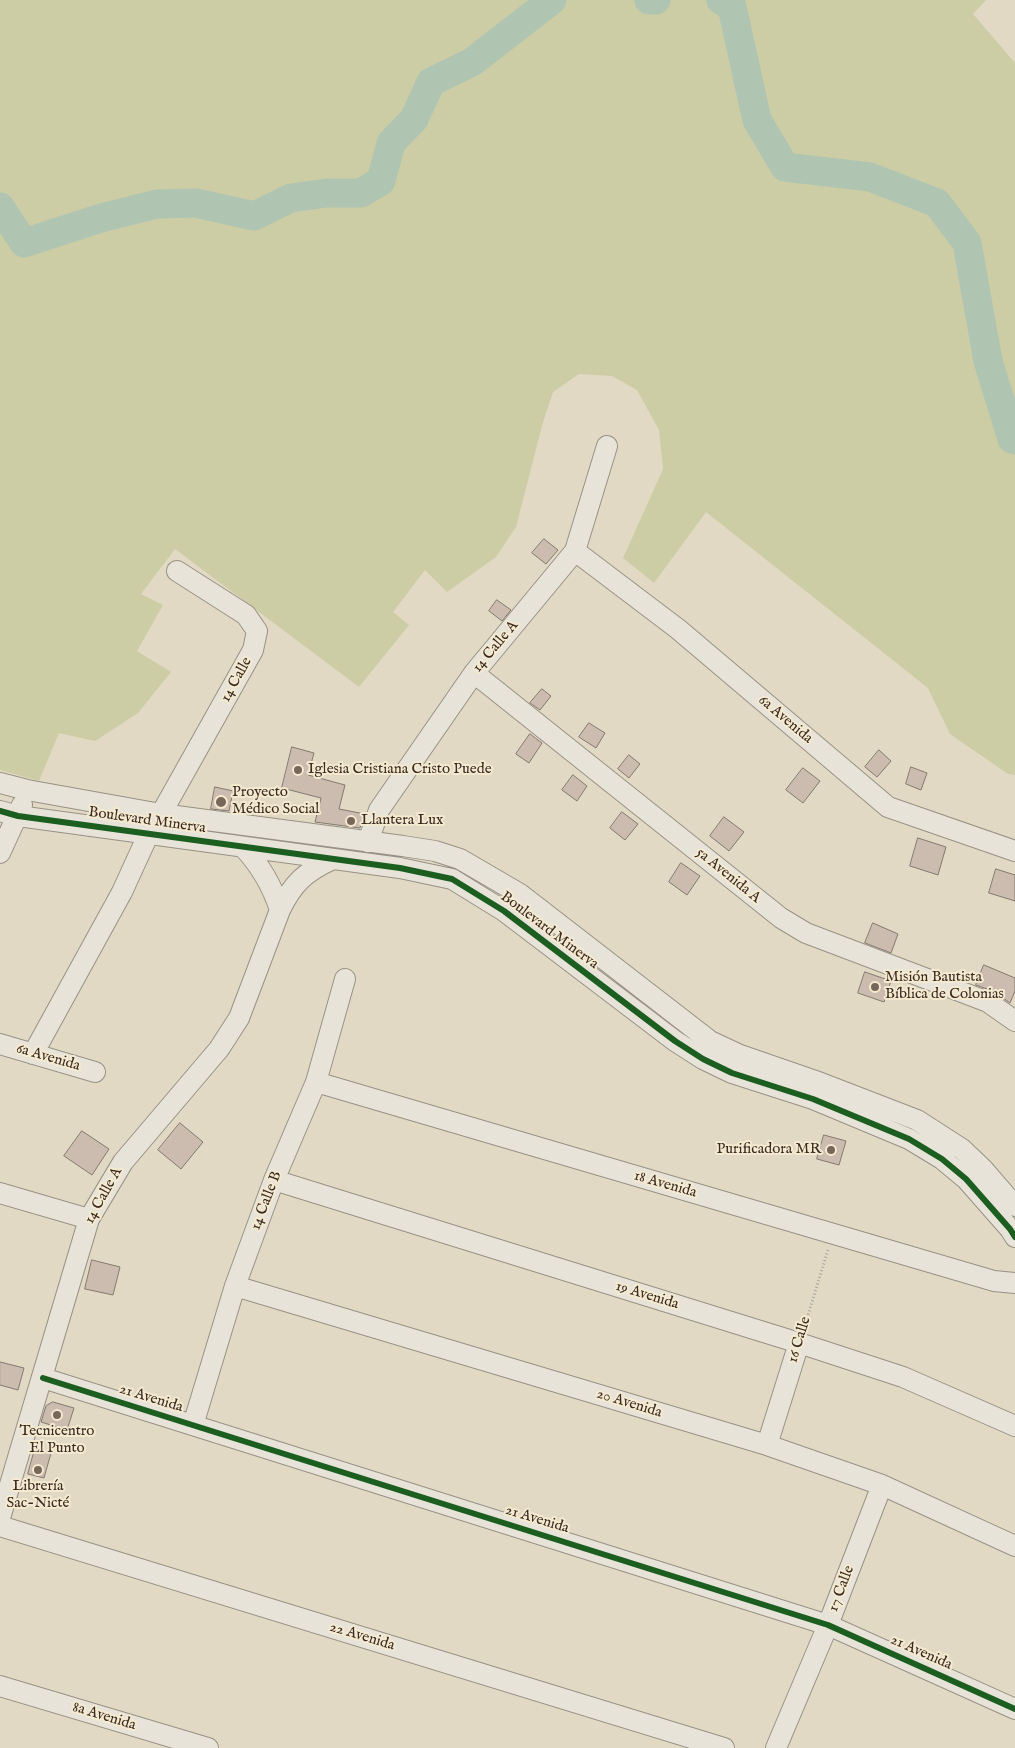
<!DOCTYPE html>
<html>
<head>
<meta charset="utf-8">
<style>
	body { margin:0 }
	canvas { display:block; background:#e1d9c3 }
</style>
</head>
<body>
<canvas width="1015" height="1748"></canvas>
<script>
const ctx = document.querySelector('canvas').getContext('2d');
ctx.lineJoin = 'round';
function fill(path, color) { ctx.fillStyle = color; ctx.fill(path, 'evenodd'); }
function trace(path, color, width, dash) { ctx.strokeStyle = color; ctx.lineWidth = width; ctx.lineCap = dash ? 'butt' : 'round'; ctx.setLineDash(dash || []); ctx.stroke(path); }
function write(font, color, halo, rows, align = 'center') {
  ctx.font = font + ' "IM FELL English",serif'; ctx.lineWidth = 4; ctx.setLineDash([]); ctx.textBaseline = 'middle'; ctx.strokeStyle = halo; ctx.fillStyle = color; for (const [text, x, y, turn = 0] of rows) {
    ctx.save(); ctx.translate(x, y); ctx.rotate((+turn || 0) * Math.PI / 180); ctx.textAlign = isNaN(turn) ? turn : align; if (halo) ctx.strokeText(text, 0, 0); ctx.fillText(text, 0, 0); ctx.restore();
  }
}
fill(new Path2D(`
	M 0,0 L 986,0 L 973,14 L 1015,63 L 1015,775 L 1008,774 L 950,734 L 928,688 L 706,512 L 654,583 L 623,558 L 663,469 L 659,430 L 637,390 L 612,376 L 579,374 L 553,392 L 543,422 L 516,527 L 496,557 L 447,592 L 425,570 L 393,612 L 409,625 L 359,687 L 175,549 L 141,594 L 163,605 L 137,651 L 171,672 L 138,713 L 95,741 L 59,733 L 39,781 L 0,770 Z`), '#cccca5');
trace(new Path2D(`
	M 649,0 L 656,0
	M 721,0 L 732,7 L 757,120 L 785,167 L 870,177 L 937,203 L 967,243 L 988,361 L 1012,439 L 1015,440
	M 0,207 L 24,243 L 101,218 L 157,204 L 196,203 L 254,216 L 291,198 L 327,193 L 361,193 L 381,181 L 391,143 L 414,119 L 431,82 L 472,62 L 552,0`), '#afc5b2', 29);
const building = new Path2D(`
	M 544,539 L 558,550 L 546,564 L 532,553 Z
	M 497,600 L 511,610 L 502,621 L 489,611 Z
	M 542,689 L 551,696 L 540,710 L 530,703 Z
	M 589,723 L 605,733 L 596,748 L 579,737 Z
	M 530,734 L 542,743 L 529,763 L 516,754 Z
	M 292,747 L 314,753 L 308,775 L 345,785 L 339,809 L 365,814 L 360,828 L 315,822 L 321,798 L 282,788 Z
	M 879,750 L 891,761 L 877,777 L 865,767 Z
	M 629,755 L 640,764 L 629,778 L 618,769 Z
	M 911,767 L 927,773 L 921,790 L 906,784 Z
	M 803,768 L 820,781 L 803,803 L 786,790 Z
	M 573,775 L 587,786 L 577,801 L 562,790 Z
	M 215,787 L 233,791 L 229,811 L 211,809 Z
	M 622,812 L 638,824 L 625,840 L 610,828 Z
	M 724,817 L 744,832 L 729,851 L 710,836 Z
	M 918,838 L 946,847 L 938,875 L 910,866 Z
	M 681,863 L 700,876 L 687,895 L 669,882 Z
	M 996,869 L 1015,875 L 1015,901 L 989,893 Z
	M 873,923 L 898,934 L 891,953 L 865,943 Z
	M 984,965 L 1015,978 L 1015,991 L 1010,1003 L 995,992 L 976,985 Z
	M 865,972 L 891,981 L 884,1002 L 858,993 Z
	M 180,1123 L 203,1142 L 181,1169 L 158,1150 Z
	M 82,1131 L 109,1149 L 92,1175 L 64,1156 Z
	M 824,1135 L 846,1141 L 839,1165 L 817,1159 Z
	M 92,1260 L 120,1267 L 113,1295 L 85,1289 Z
	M 0,1362 L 24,1368 L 18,1390 L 0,1385 Z
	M 53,1402 L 74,1408 L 67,1430 L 41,1422 L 46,1406 Z
	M 35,1449 L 51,1453 L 44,1478 L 28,1474 Z`);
fill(building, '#ccbbaf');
trace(building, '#827a6f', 1);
const minor = new Path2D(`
	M 575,551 L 678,629 L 888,807 L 1015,851
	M 474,673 L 781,918 L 806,933 L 988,1002 L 1015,1021
	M 0,783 L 27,790 L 161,814 L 403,846 L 435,851 L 460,859 L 520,894 L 710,1041 L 740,1055 L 821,1083 L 917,1120 L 962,1149 L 983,1169 L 1015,1206
	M 0,811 L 18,816 L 400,868 L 452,879 L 504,911 L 675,1041 L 703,1059 L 732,1073 L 813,1099 L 909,1139 L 942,1159 L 966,1179 L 1010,1229 L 1015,1237
	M 151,817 L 161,814 L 253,650 L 257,631 L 246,615 L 177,571
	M 368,842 L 379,810 L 474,673 L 575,551 L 607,446
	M 243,847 C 261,866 272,885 280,910
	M 0,853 L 22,805
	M 0,1044 L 95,1072
	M 33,1054 L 122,892 L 149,833
	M 316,1082 L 994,1281 L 1015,1283
	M 274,1180 L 799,1343 L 903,1377 L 1015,1426
	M 0,1193 L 89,1219
	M 235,1286 L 767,1445 L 882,1485 L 1015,1546
	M 43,1378 L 828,1625 L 1015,1709
	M 193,1425 L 235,1286 L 274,1180 L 316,1082 L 345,979
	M 767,1445 L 799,1343
	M 0,1518 L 89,1219 L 123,1162 L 219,1049 L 239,1018 L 280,910 C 293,883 305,872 333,859
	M 0,1526 L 724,1748
	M 0,1686 L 208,1748
	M 776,1748 L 828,1625 L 882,1485`);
trace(minor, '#989285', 22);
trace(new Path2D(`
	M 804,1328 L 828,1250`), '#aaa49b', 3, [1, 2.5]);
trace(minor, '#e7e3d8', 20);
trace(new Path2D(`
	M 0,811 L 18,816 L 400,868 L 452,879 L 504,911 L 675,1041 L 703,1059 L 732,1073 L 813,1099 L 909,1139 L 942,1159 L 966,1179 L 1010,1229 L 1015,1237
	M 43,1378 L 828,1625 L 1015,1709`), '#1b5e20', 6);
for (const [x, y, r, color] of [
	[298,770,5,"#76675a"],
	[221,802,6,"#76675a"],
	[351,821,5,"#76675a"],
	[875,987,5,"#76675a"],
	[831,1150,5,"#76675a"],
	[57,1415,5,"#76675a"],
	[38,1470,5,"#76675a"]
]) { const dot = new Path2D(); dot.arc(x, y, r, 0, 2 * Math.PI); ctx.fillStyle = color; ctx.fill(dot); trace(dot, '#f4ead0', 2); }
write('15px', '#3c2a22', '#f4ead0', [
	["14 Calle A",496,647,-50],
	["14 Calle",237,680,-61],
	["6a Avenida",785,720,40],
	["Boulevard Minerva",147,821,8],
	["5a Avenida A",728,876,39],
	["Boulevard Minerva",549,931,37],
	["6a Avenida",48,1058,16],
	["18 Avenida",665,1185,16],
	["14 Calle A",104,1196,-61],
	["14 Calle B",267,1201,-69],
	["19 Avenida",647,1296,17],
	["16 Calle",800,1340,-73],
	["21 Avenida",151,1399,17],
	["20 Avenida",629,1404,17],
	["21 Avenida",537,1520,17],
	["17 Calle",842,1589,-69],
	["22 Avenida",362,1637,17],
	["21 Avenida",921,1653,24],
	["8a Avenida",104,1717,17]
]);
write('15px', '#3c2a22', '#f4ead0', [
	["Iglesia Cristiana Cristo Puede",308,770],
	["Proyecto",232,793],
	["Médico Social",232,810],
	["Llantera Lux",361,821],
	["Misión Bautista",885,978],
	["Bíblica de Colonias",885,995],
	["Purificadora MR",821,1150,"right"],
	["Tecnicentro",57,1432,"center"],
	["El Punto",57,1449,"center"],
	["Librería",38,1487,"center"],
	["Sac-Nicté",38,1504,"center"]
], 'left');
</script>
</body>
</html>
